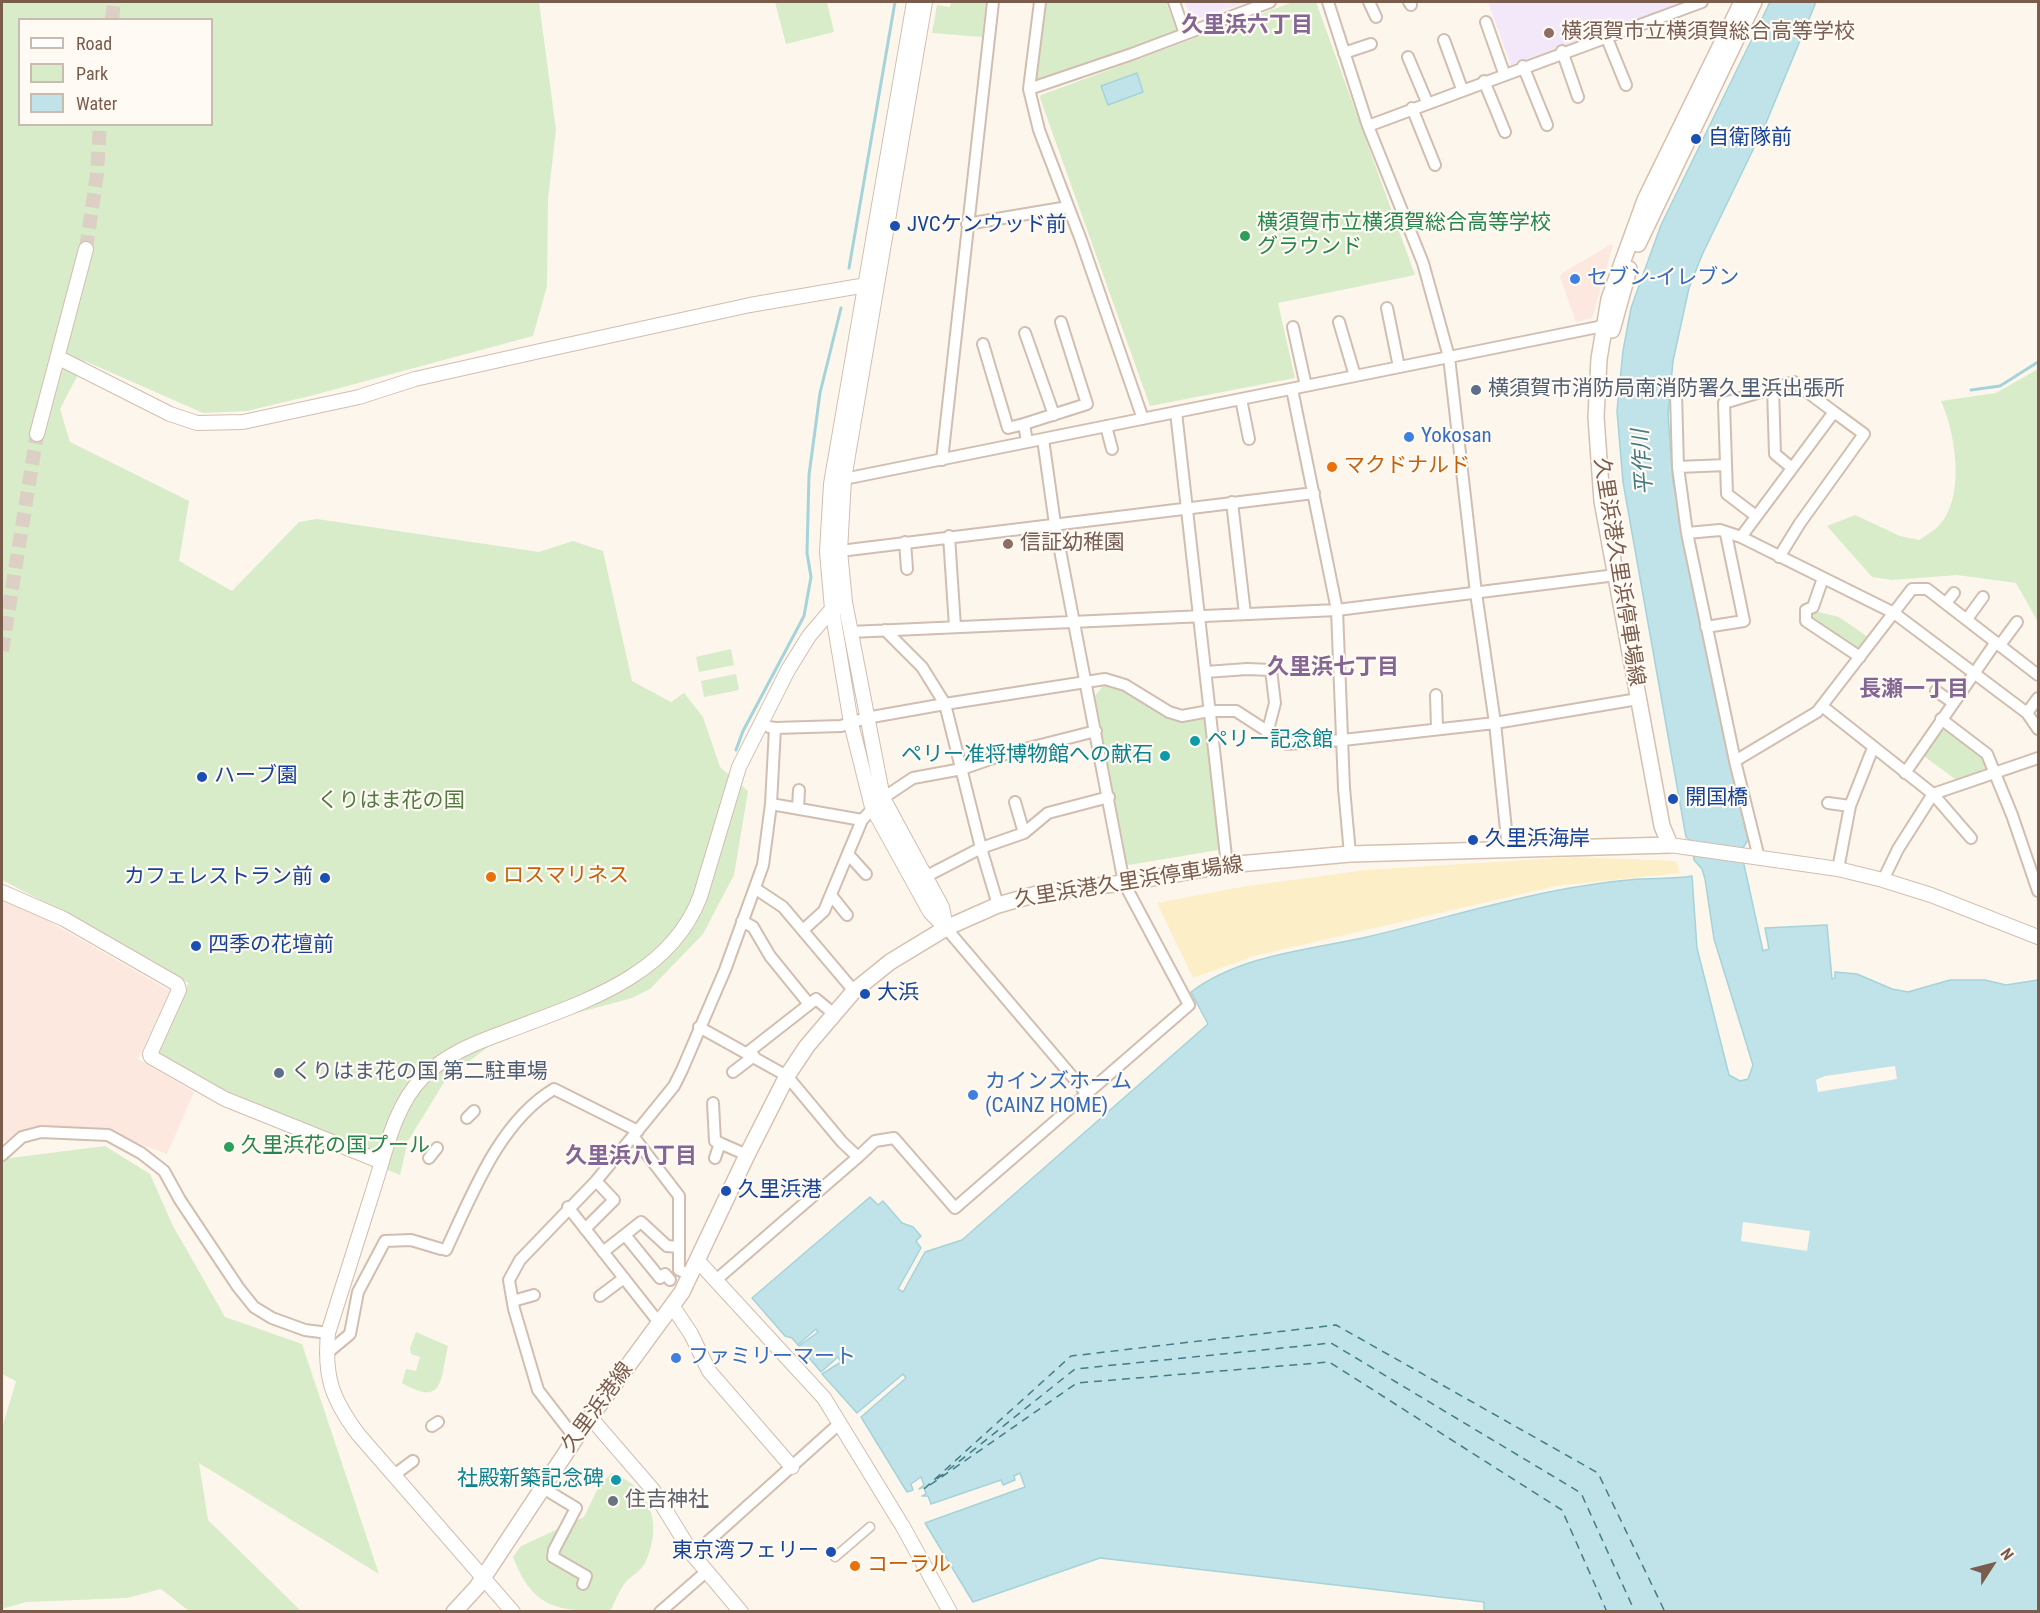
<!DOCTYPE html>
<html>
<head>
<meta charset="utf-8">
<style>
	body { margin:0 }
	#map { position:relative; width:2040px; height:1613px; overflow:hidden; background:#fdf6ec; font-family:"Roboto Condensed",sans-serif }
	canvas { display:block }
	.frame { position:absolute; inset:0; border:3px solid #7a5c4d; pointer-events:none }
	.legend { position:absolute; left:18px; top:18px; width:195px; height:108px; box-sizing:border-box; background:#fffaf3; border:2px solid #cabbb1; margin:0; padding:8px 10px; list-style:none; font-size:18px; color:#7a5c4d }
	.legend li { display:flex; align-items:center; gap:12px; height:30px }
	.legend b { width:30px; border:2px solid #cabbb1 }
	.north { position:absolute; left:1962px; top:1535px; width:60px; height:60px; -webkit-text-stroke:4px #fffaf3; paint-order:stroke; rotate:54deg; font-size:16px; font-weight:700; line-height:24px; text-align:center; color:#7a5c4d }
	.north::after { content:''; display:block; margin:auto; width:21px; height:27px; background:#7a5c4d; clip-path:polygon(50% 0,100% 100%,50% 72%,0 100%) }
</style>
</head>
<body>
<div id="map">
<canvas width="2040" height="1613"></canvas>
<div class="frame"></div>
<ul class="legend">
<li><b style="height:8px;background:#fff"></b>Road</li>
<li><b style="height:16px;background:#d8ecc9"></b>Park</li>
<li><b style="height:16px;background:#bfe3e8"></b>Water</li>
</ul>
<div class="north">N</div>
</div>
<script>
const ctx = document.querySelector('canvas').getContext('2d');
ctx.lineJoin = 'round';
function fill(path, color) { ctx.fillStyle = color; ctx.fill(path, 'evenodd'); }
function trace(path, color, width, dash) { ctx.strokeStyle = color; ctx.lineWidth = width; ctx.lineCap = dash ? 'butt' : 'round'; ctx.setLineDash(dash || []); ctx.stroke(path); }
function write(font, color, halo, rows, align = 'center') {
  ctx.font = font + ' "Roboto Condensed","Noto Sans JP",sans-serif'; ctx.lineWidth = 4.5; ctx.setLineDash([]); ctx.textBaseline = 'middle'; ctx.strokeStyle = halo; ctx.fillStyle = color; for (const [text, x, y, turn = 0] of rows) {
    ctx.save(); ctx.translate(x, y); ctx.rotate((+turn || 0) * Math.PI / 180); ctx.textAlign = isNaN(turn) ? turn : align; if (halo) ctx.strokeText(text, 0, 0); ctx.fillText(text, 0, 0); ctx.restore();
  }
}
fill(new Path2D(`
	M 1610,245 L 1613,245 L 1592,318 L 1576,322 L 1560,277 L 1562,273 Z
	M 2,900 L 47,920 L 170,991 L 138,1059 L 194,1092 L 167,1154 L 104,1130 L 31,1128 L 2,1143 Z`), '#fde8e0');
fill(new Path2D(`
	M 1184,2 L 1248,2 L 1193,20 Z
	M 1488,2 L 1687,2 L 1511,65 Z`), '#f3e8fa');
fill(new Path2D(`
	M 2,2 L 539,2 L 556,130 L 548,199 L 547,286 L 533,336 L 310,396 L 247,411 L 203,413 L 85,361 L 60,409 L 70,442 L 189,501 L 179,561 L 232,591 L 299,522 L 317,519 L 539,552 L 573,541 L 603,551 L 632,681 L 671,702 L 684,693 L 703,717 L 720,767 L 748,791 L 734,875 L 703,934 L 650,989 L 632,998 L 562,1017 L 489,1046 L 446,1079 L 408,1141 L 400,1175 L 226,1104 L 158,1054 L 188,983 L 81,921 L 2,880 ZM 20,20 L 212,20 L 212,124 L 20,124 Z
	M 775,2 L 827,2 L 834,32 L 786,44 Z
	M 951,2 L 986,2 L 982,37 L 932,33 L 937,5 L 950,7 Z
	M 1046,2 L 1166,2 L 1176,29 L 1174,34 L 1040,82 L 1034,77 Z
	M 1293,2 L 1316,2 L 1415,275 L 1278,303 L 1295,378 L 1150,406 L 1040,98 L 1041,95 Z
	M 2038,369 L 2038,622 L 2016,583 L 1957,575 L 1892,580 L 1872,577 L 1827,526 L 1855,515 L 1900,536 L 1919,540 C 1929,534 1937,529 1944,519 C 1964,489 1955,432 1941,401 L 1996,393 Z
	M 1814,611 L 1839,617 L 1868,637 L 1856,651 L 1809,619 Z
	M 731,649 L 734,665 L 699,672 L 696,657 Z
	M 736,674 L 739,690 L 704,697 L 701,681 Z
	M 1105,683 L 1123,688 L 1167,716 L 1200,717 L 1206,721 L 1220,848 L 1218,850 L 1129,865 L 1127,863 L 1095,696 Z
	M 1940,724 L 1983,756 L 1989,770 L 1955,779 L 1921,754 Z
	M 105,1146 L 150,1174 L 173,1226 L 225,1317 L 302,1344 L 379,1574 L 199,1463 L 208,1520 L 301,1611 L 189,1611 L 161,1589 L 127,1598 L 26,1602 L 2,1609 L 2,1428 L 16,1381 L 2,1374 L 2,1159 Z
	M 416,1332 L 448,1346 C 440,1381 444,1407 402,1383 L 406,1369 L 416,1371 L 420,1357 L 411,1354 L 410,1348 Z
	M 612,1473 C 652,1488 663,1525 645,1563 C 641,1571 631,1576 625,1583 C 619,1591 615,1602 610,1611 C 559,1611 533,1610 513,1557 L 521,1546 L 584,1517 L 600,1484 Z`), '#d8ecc9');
fill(new Path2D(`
	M 1574,857 L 1676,861 L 1680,873 L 1556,886 L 1254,956 L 1193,978 L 1157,903 L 1241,887 L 1366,870 Z`), '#fcefc7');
const water = new Path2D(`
	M 1770,2 L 1816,2 L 1766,123 L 1702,255 L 1689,288 L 1673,361 L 1668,415 L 1673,482 L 1748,840 L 1741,851 L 1763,951 L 1769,949 L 1765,928 L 1827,925 L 1832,979 L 1835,978 L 1835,972 L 1857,974 L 1892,989 L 1908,992 L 1950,980 L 1985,980 L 2006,985 L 2038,980 L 2038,1611 L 1484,1611 L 1484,1602 L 1100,1558 L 973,1602 L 925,1523 L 1025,1487 L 1020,1473 L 1014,1476 L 1015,1480 L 1003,1485 L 1001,1480 L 931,1504 L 928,1496 L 922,1496 L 926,1494 L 924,1487 L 919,1489 L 924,1485 L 921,1477 L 911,1484 L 913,1490 L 907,1492 L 861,1417 L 906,1378 L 903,1374 L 857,1413 L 822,1374 L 841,1362 L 838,1357 L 821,1372 L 799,1346 L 818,1332 L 816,1329 L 798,1345 L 792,1338 L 785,1336 L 752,1298 L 870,1197 L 878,1205 L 883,1201 L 902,1223 L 913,1227 L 921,1236 L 916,1241 L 921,1248 L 898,1289 L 903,1292 L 925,1252 L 962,1240 L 1208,1024 L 1191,992 C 1241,955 1307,950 1367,937 C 1435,921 1501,900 1570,888 C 1594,884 1619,880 1642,879 C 1659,878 1675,879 1692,876 L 1697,948 L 1729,1075 L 1740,1081 L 1748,1079 L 1753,1065 L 1714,939 L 1705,879 L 1702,869 L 1694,860 L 1693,843 L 1686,837 L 1623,482 L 1617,411 L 1623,351 L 1631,308 L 1661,225 Z
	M 1137,73 L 1143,92 L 1108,105 L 1101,86 Z`);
fill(water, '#bfe3e8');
trace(water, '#a5d3da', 1.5);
fill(new Path2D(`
	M 1895,1066 L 1897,1079 L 1818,1092 L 1816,1080 L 1825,1076 Z
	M 1743,1222 L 1810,1231 L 1807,1251 L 1741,1241 Z`), '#fdf6ec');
trace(new Path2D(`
	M 849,268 L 895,2
	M 1971,390 L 2000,386 L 2038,362
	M 736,750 L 743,731 L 804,616 L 811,577 L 807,553 L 809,475 L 820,393 L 841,308`), '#a5d3da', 3);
trace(new Path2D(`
	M 937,1479 L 1075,1369 L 1331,1343 L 1581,1493 L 1635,1612
	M 930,1485 L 1077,1383 L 1329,1362 L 1562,1510 L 1607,1612
	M 924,1489 L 1071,1356 L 1336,1325 L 1598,1473 L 1665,1612`), '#437c86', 1.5, [8, 6]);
trace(new Path2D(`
	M 112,20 L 114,2
	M 86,249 L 97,174 L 100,124
	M 2,651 L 37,434`), '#dcd0c4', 14, [14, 7]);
const pedestrian = new Path2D(`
	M 835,1557 L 870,1527`);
const minor = new Path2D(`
	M 1040,2 L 1029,89 L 1039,130 L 1081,240 L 1143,419
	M 1174,2 L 1185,34
	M 1328,2 L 1368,126 L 1423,263 L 1449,357 L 1476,593 L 1495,723 L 1508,849
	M 1369,2 L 1376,17
	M 1409,2 L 1411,5
	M 1486,22 L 1504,73
	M 1606,36 L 1626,85
	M 1444,40 L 1462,89
	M 1562,51 L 1578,97
	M 1344,53 L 1371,44
	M 1408,57 L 1427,102
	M 1523,66 L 1547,125
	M 1484,81 L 1505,132
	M 1029,89 L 1132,54 L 1270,2
	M 1412,108 L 1435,165
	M 1368,126 L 1702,2
	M 967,224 L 1068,207
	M 1387,308 L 1399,367
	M 1339,322 L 1355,376
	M 1293,327 L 1306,386
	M 1025,333 L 1054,415
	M 983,344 L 1008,428 L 1024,424 L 1027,442
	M 1773,388 L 1775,454 L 1792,468
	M 1292,389 L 1337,610 L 1344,788 L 1350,854
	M 1676,393 L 1678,467 L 1687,533 L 1735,761 L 1759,858
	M 1241,399 L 1249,439
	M 1176,412 L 1227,865
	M 1024,424 L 1087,404 L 1061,322
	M 1106,426 L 1112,449
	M 942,460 L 993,2
	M 1678,467 L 1726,465
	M 844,479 L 1603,326
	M 1232,502 L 1245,614
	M 1756,516 L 1727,494 L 1724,403 L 1794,382 L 1834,412
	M 1687,533 L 1720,530 L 1741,537 L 1894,613 L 2027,713 L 2038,729
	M 949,536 L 955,627
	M 1741,537 L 1834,412 L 1864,434 L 1800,523 L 1779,557
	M 905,542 L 907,569
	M 840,551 L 1314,493
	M 1823,578 L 1813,607 L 1806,610 L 1806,621 L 1860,657
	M 1946,603 L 1954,593
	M 1967,619 L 1983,597
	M 1706,627 L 1744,621 L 1726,534
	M 885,630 L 922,667 L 945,704 L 981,848 L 998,905
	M 850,632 L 1337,610 L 1624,574
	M 2000,645 L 2017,622
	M 1206,672 L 1247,669 L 1271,670 L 1275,703 L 1268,730
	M 1936,691 L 1952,702
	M 1436,695 L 1437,728
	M 1822,706 L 1933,794 L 1971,838
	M 2027,713 L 2038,698
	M 1941,719 L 1987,754 L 2012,815 L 2038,891
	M 775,728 L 841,726 L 866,718 L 945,704 L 1105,679 L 1125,685 L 1169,712 L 1182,716 L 1209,711 L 1236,711 L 1287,744 L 1343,740 L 1495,723 L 1638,699
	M 1735,761 L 1817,712 L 1912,589 L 1927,589 L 2038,675
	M 1905,773 L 1996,642
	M 1015,802 L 1024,833
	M 1828,803 L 1850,806
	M 771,804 L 862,820
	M 798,808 L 799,790
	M 848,854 L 866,874
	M 1838,869 L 1850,806 L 1873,748
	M 925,877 L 981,848 L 1024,833 L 1048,813 L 1109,797
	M 1883,880 L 1898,849 L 1933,794 L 2038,758
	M 756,889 L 783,907 L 854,991
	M 831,895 L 847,915
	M 742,921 L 753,927 L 770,956 L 809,1004
	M 946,928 L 1087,1094
	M 803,930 L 824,911 L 862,820 L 883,798 L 913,778 L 962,769 L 1005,754 L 1096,731
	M 699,1027 L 787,1076 L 842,1142 L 858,1157 L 716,1280
	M 747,1053 L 816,999 L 834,1014
	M 733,1072 L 754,1056
	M 713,1103 L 715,1141 L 720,1143 L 715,1158
	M 467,1118 L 474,1111
	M 633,1136 L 679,1196 L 679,1270 L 691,1275
	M 715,1141 L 747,1155
	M 2,1155 L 22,1137 L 41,1132 L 108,1135 L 141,1153 L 164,1171 L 180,1200 L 238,1287 L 254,1307 L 272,1318 L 305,1330 L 328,1333
	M 858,1157 L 875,1141 L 894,1138 L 955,1208 L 1189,1005 L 1124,883 L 1055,524 L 1043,439
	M 429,1158 L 437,1148
	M 568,1207 L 660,1324
	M 585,1229 L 614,1200 L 596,1181
	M 625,1235 L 660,1278 L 665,1274 L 670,1280
	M 446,1250 C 472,1195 499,1122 554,1089 L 638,1131
	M 603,1252 L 641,1222 L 667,1246 L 678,1247
	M 600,1296 L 624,1278
	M 513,1301 L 534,1295
	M 326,1354 L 350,1334 L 358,1292 L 385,1241 L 411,1240 L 441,1249
	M 432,1426 L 438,1422
	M 575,1438 L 538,1390 L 514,1309 L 509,1280 L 520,1260 L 596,1181 L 648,1118 L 674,1086 L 682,1070 L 725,970 L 763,865 L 771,804 L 775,728 L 769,727
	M 394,1475 L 413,1461
	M 543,1488 L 576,1508 L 554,1550 L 553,1557 L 586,1576 L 583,1584
	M 693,1555 L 840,1423
	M 660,1612 L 707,1571`);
const tertiary = new Path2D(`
	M 914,2 L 831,484 L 827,552 L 832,609 L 851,723 L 872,807 L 930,912 L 946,928
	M 925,2 L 844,479 L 840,551 L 845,602 L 883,798 L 942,907 L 946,927
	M 59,358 L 170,414 L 197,423 L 243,422 L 359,397 L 415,379 L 540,351 L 750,305 L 872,284
	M 37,434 L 86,249
	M 1670,845 L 1838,869 L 1883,880 L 1931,895 L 2038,937
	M 2,892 L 64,919 L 177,984 L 179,990 L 150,1054 L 151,1057 L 225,1099 L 382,1162
	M 698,1261 L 824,1398 L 900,1522
	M 673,1307 L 691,1334 L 709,1371 L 792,1467
	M 590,1417 L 653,1490 L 693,1555 L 741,1612
	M 902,1525 L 950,1612
	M 513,1612 L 358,1434 C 332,1399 324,1377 328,1333 C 343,1287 357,1240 372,1194 C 385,1155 393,1108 422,1078 C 446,1054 475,1043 505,1032 C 580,1003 669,978 700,897 L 739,767 L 788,670 L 809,636 L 832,609 L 845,602`);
const secondary = new Path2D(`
	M 1638,244 L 1754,2
	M 1612,330 L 1629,269
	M 1670,845 L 1662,826 L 1602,501 L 1596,417 L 1599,359 L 1609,299 L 1645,200 L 1742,2
	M 454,1612 L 477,1587 L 583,1427 L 682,1292 L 747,1155 L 787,1076 L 807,1046 L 854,991 L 890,962 L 946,928 L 998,905 L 1044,892 L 1124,883 L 1227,865 L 1350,854 L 1670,845`);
trace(pedestrian, '#d1beb0', 11);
trace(minor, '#d1beb0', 14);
trace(tertiary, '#d1beb0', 16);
trace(secondary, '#d6c0b0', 18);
trace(pedestrian, '#fff', 8);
trace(minor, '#fff', 10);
trace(tertiary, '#fff', 14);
trace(secondary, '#fff', 15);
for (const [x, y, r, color] of [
	[1549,33,6,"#8d6e63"],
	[1696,139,6,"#1a4fb4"],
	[895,226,6,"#1a4fb4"],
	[1245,236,6,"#2e9e5b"],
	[1575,279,6,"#3f7fe0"],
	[1476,390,6,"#5c6f8a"],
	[1409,437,6,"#3f7fe0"],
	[1332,467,6,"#e8710a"],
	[1008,544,6,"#8d6e63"],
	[1195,741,6,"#0f9aa8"],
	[1165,756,6,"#0f9aa8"],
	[202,777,6,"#1a4fb4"],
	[1673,799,6,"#1a4fb4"],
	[1473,840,6,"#1a4fb4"],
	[491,877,6,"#e8710a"],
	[325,878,6,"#1a4fb4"],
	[196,946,6,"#1a4fb4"],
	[865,994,6,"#1a4fb4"],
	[279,1073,6,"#5c6f8a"],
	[973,1095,6,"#3f7fe0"],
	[229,1147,6,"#2e9e5b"],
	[726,1191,6,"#1a4fb4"],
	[676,1358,6,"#3f7fe0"],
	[616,1480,6,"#0f9aa8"],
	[613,1501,6,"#6b7280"],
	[831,1552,6,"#1a4fb4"],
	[855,1566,6,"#e8710a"]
]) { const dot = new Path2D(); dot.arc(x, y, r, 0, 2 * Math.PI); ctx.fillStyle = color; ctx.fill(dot); trace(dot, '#fffaf3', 2); }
write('21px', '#785e54', '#fffaf3', [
	["横須賀市立横須賀総合高等学校",1561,33],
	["信証幼稚園",1020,544]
], 'left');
write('21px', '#164399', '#fffaf3', [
	["自衛隊前",1708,139],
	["JVCケンウッド前",907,226],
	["ハーブ園",214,777],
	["開国橋",1685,799],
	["久里浜海岸",1485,840],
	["カフェレストラン前",313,878,"right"],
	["四季の花壇前",208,946],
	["大浜",877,994],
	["久里浜港",738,1191],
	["東京湾フェリー",819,1552,"right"]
], 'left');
write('21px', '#27864d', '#fffaf3', [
	["横須賀市立横須賀総合高等学校",1257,224],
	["グラウンド",1257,248],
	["久里浜花の国プール",241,1147]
], 'left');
write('21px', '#366cbe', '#fffaf3', [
	["セブン-イレブン",1587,279],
	["Yokosan",1421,437],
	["カインズホーム",985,1083],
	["(CAINZ HOME)",985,1107],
	["ファミリーマート",688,1358]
], 'left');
write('21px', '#4e5e75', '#fffaf3', [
	["横須賀市消防局南消防署久里浜出張所",1488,390],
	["くりはま花の国 第二駐車場",291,1073]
], 'left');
write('21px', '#c56008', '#fffaf3', [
	["マクドナルド",1344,467],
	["ロスマリネス",503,877],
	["コーラル",867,1566]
], 'left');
write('21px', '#7a5c4d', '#fffaf3', [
	["久里浜港久里浜停車場線",1618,572,81],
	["久里浜港久里浜停車場線",1129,883,-9],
	["久里浜港線",598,1408,-54]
]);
write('21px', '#0d838f', '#fffaf3', [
	["ペリー記念館",1207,741,"left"],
	["ペリー准将博物館への献石",1153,756],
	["社殿新築記念碑",604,1480]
], 'right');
write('21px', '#537a41', '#fffaf3', [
	["くりはま花の国",391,802]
]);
write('21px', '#5b616d', '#fffaf3', [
	["住吉神社",625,1501]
], 'left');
write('bold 22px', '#846695', '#fffaf3', [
	["久里浜六丁目",1247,26],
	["久里浜七丁目",1333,668],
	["長瀬一丁目",1914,690],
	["久里浜八丁目",631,1157]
]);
write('italic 22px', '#437c86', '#fffaf3', [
	["平作川",1644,462,-94]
]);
</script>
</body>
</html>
